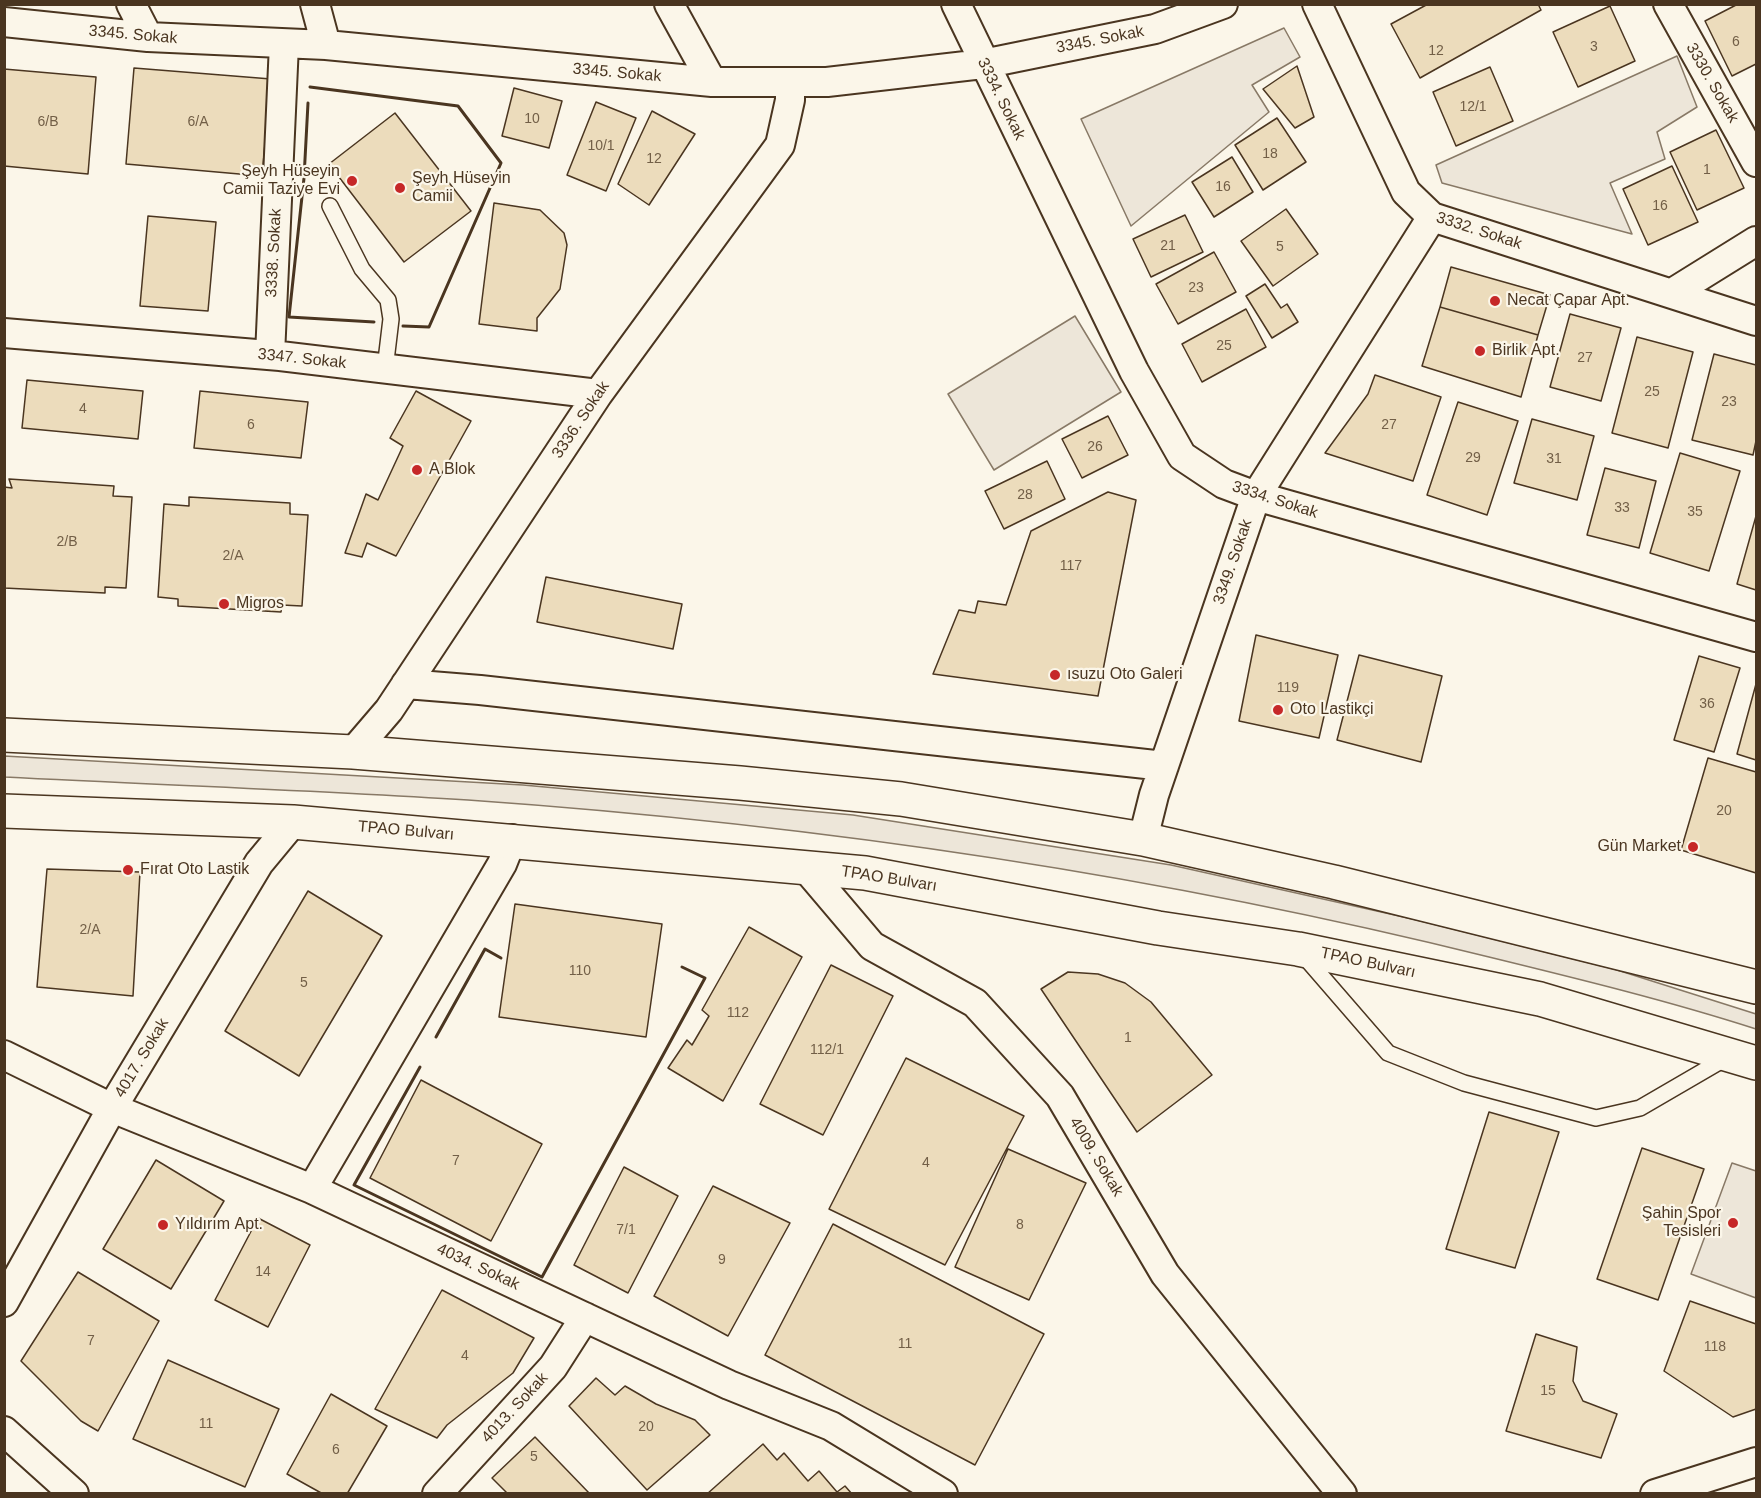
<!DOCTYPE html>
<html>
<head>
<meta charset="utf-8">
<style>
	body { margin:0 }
	#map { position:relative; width:1761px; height:1498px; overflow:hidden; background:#fbf6e9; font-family:Arial,sans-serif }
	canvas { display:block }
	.frame { position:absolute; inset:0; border:6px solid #4a3520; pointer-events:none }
</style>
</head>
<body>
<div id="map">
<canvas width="1761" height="1498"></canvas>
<div class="frame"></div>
</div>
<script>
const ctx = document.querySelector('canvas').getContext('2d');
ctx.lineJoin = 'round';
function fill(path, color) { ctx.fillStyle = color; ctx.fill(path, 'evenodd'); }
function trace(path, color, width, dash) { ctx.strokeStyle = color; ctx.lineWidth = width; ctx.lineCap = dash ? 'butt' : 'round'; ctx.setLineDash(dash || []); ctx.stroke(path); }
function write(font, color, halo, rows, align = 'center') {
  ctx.font = font + ' Arial,sans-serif'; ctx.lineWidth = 4.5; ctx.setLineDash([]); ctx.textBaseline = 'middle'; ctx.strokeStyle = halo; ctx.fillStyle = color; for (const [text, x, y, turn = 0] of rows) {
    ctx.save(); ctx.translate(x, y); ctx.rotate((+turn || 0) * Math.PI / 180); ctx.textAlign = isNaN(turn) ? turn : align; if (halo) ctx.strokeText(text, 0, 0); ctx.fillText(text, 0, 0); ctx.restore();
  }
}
const green = new Path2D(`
	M 1284,28 L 1300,57 L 1252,85 L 1269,112 L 1131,226 L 1081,119 Z
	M 1677,56 L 1697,107 L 1657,132 L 1665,159 L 1610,183 L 1632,234 L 1442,183 L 1436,165 Z
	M 1075,316 L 1121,392 L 994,470 L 948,394 Z
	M 4,756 L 523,785 L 853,815 L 1171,865 L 1417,920 L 1614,969 L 1756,1014 L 1756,1029 C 1669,1001 1579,979 1489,957 C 1155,874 812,824 468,800 C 314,790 159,785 5,777 Z
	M 1732,1163 L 1756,1171 L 1756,1298 L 1691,1274 Z`);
fill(green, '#ede6d9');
trace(green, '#887966', 1.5);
const building = new Path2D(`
	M 1428,4 L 1538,4 L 1541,10 L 1420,78 L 1391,24 Z
	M 1738,4 L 1756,4 L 1756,64 L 1732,76 L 1705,21 Z
	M 1610,6 L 1635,61 L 1578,87 L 1553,32 Z
	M 1297,66 L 1314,117 L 1295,128 L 1263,89 Z
	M 1490,67 L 1513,121 L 1456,146 L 1433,92 Z
	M 134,68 L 271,79 L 262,176 L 126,164 Z
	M 4,69 L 96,77 L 88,174 L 4,166 Z
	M 514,88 L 562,101 L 549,148 L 502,136 Z
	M 596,102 L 636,118 L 606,191 L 567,175 Z
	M 652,111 L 695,134 L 649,205 L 618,184 Z
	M 395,113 L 471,211 L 404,262 L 329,164 Z
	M 1277,118 L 1306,162 L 1263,190 L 1235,145 Z
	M 1716,130 L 1744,188 L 1697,210 L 1670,152 Z
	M 1232,157 L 1253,192 L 1214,217 L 1192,182 Z
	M 1672,166 L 1698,222 L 1648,245 L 1623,189 Z
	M 494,203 L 540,210 L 564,233 L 567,245 L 560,289 L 537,318 L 537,331 L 479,324 Z
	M 1286,209 L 1318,254 L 1273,286 L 1241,241 Z
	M 1185,215 L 1203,252 L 1151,277 L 1133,239 Z
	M 148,216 L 216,222 L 208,311 L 140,306 Z
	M 1214,252 L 1236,292 L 1178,324 L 1156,284 Z
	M 1451,267 L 1550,295 L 1538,335 L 1440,307 Z
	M 1265,284 L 1281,308 L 1287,304 L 1298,322 L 1272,338 L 1246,296 Z
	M 1440,307 L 1538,335 L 1521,397 L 1422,366 Z
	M 1246,309 L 1266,347 L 1202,382 L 1182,344 Z
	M 1570,314 L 1621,328 L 1601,401 L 1550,387 Z
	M 1637,337 L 1693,352 L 1668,448 L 1612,433 Z
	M 1714,354 L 1756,365 L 1756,441 L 1753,455 L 1692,440 Z
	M 1375,375 L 1441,397 L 1413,481 L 1325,453 L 1368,394 Z
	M 27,380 L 143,391 L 138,439 L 22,428 Z
	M 200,391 L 308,402 L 301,458 L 194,448 Z
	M 416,391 L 471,421 L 396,556 L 367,543 L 362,557 L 345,553 L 366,494 L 378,500 L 403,446 L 390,438 Z
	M 1458,402 L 1518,421 L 1487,515 L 1427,495 Z
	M 1108,416 L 1128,455 L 1082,478 L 1062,439 Z
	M 1532,419 L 1594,436 L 1577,500 L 1514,483 Z
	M 1680,453 L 1740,471 L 1709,571 L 1650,553 Z
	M 1047,461 L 1065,499 L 1004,529 L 985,491 Z
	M 1605,468 L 1656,481 L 1639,548 L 1587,535 Z
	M 9,479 L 114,486 L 113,496 L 132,497 L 126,588 L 105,587 L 105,593 L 4,588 L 4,487 L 12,488 Z
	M 1108,492 L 1136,500 L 1098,696 L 933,674 L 959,610 L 975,613 L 978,601 L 1006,605 L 1031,531 Z
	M 189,497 L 290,503 L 290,514 L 308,515 L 302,606 L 282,605 L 281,612 L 178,606 L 178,599 L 158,597 L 164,504 L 189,506 Z
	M 1756,516 L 1756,590 L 1737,584 Z
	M 546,577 L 682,604 L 673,649 L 537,622 Z
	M 1256,635 L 1338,655 L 1319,738 L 1239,721 Z
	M 1359,655 L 1442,676 L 1421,762 L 1337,740 Z
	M 1699,656 L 1740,668 L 1714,752 L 1674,740 Z
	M 1756,684 L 1756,760 L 1737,754 Z
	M 1708,758 L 1756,772 L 1756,873 L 1681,850 Z
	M 47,869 L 140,872 L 133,996 L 37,987 Z
	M 308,891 L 382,936 L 299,1076 L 225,1031 Z
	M 515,904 L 662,924 L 646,1037 L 499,1017 Z
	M 749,927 L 802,957 L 723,1101 L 668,1068 L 687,1040 L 692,1045 L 709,1016 L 702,1010 Z
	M 831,965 L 893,996 L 823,1135 L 760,1104 Z
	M 1068,972 L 1098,974 L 1125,983 L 1151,1002 L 1212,1075 L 1137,1132 L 1041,989 Z
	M 906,1058 L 1024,1116 L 945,1265 L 829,1209 Z
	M 421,1080 L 542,1144 L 491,1241 L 370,1178 Z
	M 1489,1112 L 1559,1132 L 1515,1268 L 1446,1249 Z
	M 1642,1148 L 1704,1169 L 1658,1300 L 1597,1279 Z
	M 1008,1149 L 1086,1183 L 1029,1300 L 955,1267 Z
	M 156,1160 L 224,1201 L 171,1289 L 103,1249 Z
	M 624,1167 L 678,1196 L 628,1293 L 574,1265 Z
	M 713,1186 L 790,1223 L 728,1336 L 654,1296 Z
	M 258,1218 L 310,1245 L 268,1327 L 215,1300 Z
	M 833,1224 L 1044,1334 L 975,1465 L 765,1355 Z
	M 78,1272 L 159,1321 L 98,1431 L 81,1421 L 21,1361 Z
	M 442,1290 L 534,1338 L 513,1373 L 447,1425 L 437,1438 L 375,1409 Z
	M 1690,1301 L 1756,1324 L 1756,1409 L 1733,1417 L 1664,1371 Z
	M 1536,1334 L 1577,1347 L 1573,1381 L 1583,1401 L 1617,1414 L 1601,1458 L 1506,1431 Z
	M 168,1360 L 279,1409 L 245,1487 L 133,1439 Z
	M 596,1378 L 615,1395 L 625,1386 L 656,1404 L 695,1420 L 710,1435 L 647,1490 L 569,1406 Z
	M 331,1394 L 387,1426 L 347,1494 L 323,1494 L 287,1474 Z
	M 535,1437 L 590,1494 L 508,1494 L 492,1478 Z
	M 763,1444 L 777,1460 L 784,1453 L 808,1481 L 819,1471 L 837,1492 L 845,1486 L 852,1494 L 707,1494 Z`);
fill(building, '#ecdcbc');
trace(building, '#4a3520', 1.5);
const lane = new Path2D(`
	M 330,206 L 362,269 L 388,300 L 391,319 L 385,369
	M 1304,956 L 1388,1053 L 1464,1083 L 1596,1118 L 1640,1108 L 1726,1058`);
const street = new Path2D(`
	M 131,4 L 148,37
	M 315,4 L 326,45
	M 669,4 L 712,82
	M 956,4 L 1134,371 L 1182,456 L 1224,484 L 1256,496 L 1756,637
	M 1317,4 L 1406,192 L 1432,217 L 1756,321
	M 1668,4 L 1756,162
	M 4,22 L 148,37 L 326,45 L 712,82 L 827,82 L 983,64 L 1155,29 L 1223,4
	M 1674,292 L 1756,241
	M 4,333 L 280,356 L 598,394
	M 270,355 L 284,44
	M 406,684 L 480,690 L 1164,766
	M 353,752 L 389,710 L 598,394 L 780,145 L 790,100 L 790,82
	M 1143,839 L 1154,795 L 1256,496 L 1432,217
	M 805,867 L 872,946 L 975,1003 L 1060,1096 L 1165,1274 L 1342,1494
	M 4,1055 L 112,1108 L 312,1189 L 729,1385 L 831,1426 L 943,1494
	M 312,1189 L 502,864 L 512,839
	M 4,1302 L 112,1108 L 259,863 L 293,822
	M 4,1431 L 74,1494
	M 437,1494 L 553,1367 L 585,1317
	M 1655,1494 L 1756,1462`);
const highway = new Path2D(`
	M 4,735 L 353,752 L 740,783 L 901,799 L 1143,839 L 1334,882 L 1756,987
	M 4,811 L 293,822 L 865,873 L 1158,928 L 1298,949 L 1540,999 L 1756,1063`);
trace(lane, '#4a3520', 18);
trace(street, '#4a3520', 32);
trace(highway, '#4a3520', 36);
trace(lane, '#fbf6e9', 15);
trace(street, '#fbf6e9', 28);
trace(highway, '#fbf6e9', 33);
trace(new Path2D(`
	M 310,87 L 458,106 L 501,163 L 429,327 L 403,326
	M 308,103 L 304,178 L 289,317 L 374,322
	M 436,1037 L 485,949 L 501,958
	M 420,1067 L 354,1185 L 542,1277 L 705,978 L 682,967`), '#4a3520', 3);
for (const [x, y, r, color] of [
	[352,181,6,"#c62828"],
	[400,188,6,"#c62828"],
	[1495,301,6,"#c62828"],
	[1480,351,6,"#c62828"],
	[417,470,6,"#c62828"],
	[224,604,6,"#c62828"],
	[1055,675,6,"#c62828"],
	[1278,710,6,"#c62828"],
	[1693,847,6,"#c62828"],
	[128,870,6,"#c62828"],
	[1733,1223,6,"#c62828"],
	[163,1225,6,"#c62828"]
]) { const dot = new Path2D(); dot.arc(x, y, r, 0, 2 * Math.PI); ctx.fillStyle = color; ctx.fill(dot); trace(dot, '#fbf6e9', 2); }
write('14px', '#725f47', null, [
	["6",1736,42],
	["3",1594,47],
	["12",1436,51],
	["12/1",1473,107],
	["10",532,119],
	["6/B",48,122],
	["6/A",198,122],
	["10/1",601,146],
	["18",1270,154],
	["12",654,159],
	["1",1707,170],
	["16",1223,187],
	["16",1660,206],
	["21",1168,246],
	["5",1280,247],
	["23",1196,288],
	["25",1224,346],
	["27",1585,358],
	["25",1652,392],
	["23",1729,402],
	["4",83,409],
	["6",251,425],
	["27",1389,425],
	["26",1095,447],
	["29",1473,458],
	["31",1554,459],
	["28",1025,495],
	["33",1622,508],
	["35",1695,512],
	["2/B",67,542],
	["2/A",233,556],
	["117",1071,566],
	["119",1288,688],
	["36",1707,704],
	["20",1724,811],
	["2/A",90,930],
	["110",580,971],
	["5",304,983],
	["112",738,1013],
	["1",1128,1038],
	["112/1",827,1050],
	["7",456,1161],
	["4",926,1163],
	["8",1020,1225],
	["7/1",626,1230],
	["9",722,1260],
	["14",263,1272],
	["7",91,1341],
	["11",905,1344],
	["118",1715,1347],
	["4",465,1356],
	["15",1548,1391],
	["11",206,1424],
	["20",646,1427],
	["6",336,1450],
	["5",534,1457]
]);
write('16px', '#4a3520', '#fbf6e9', [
	["3345. Sokak",133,35,5],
	["3345. Sokak",1100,40,-11],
	["3345. Sokak",617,73,5],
	["3330. Sokak",1712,83,60],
	["3334. Sokak",1001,99,64],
	["3332. Sokak",1479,231,18],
	["3338. Sokak",274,253,-87],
	["3347. Sokak",302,359,6],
	["3336. Sokak",581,420,-56],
	["3334. Sokak",1275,500,18],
	["3349. Sokak",1233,562,-71],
	["TPAO Bulvarı",406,831,5],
	["TPAO Bulvarı",889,879,9],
	["TPAO Bulvarı",1368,963,12],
	["4017. Sokak",142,1058,-59],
	["4009. Sokak",1096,1157,59],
	["4034. Sokak",478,1267,25],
	["4013. Sokak",515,1408,-47]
]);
write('16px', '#4a3520', '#fbf6e9', [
	["Şeyh Hüseyin",340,172,"right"],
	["Camii Taziye Evi",340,190,"right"],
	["Şeyh Hüseyin",412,179],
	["Camii",412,197],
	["Necat Çapar Apt.",1507,301],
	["Birlik Apt.",1492,351],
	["A Blok",429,470],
	["Migros",236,604],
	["ısuzu Oto Galeri",1067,675],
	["Oto Lastikçi",1290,710],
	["Gün Market",1681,847,"right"],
	["Fırat Oto Lastik",140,870],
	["Şahin Spor",1721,1214,"right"],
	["Tesisleri",1721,1232,"right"],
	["Yıldırım Apt.",175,1225]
], 'left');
</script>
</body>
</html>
